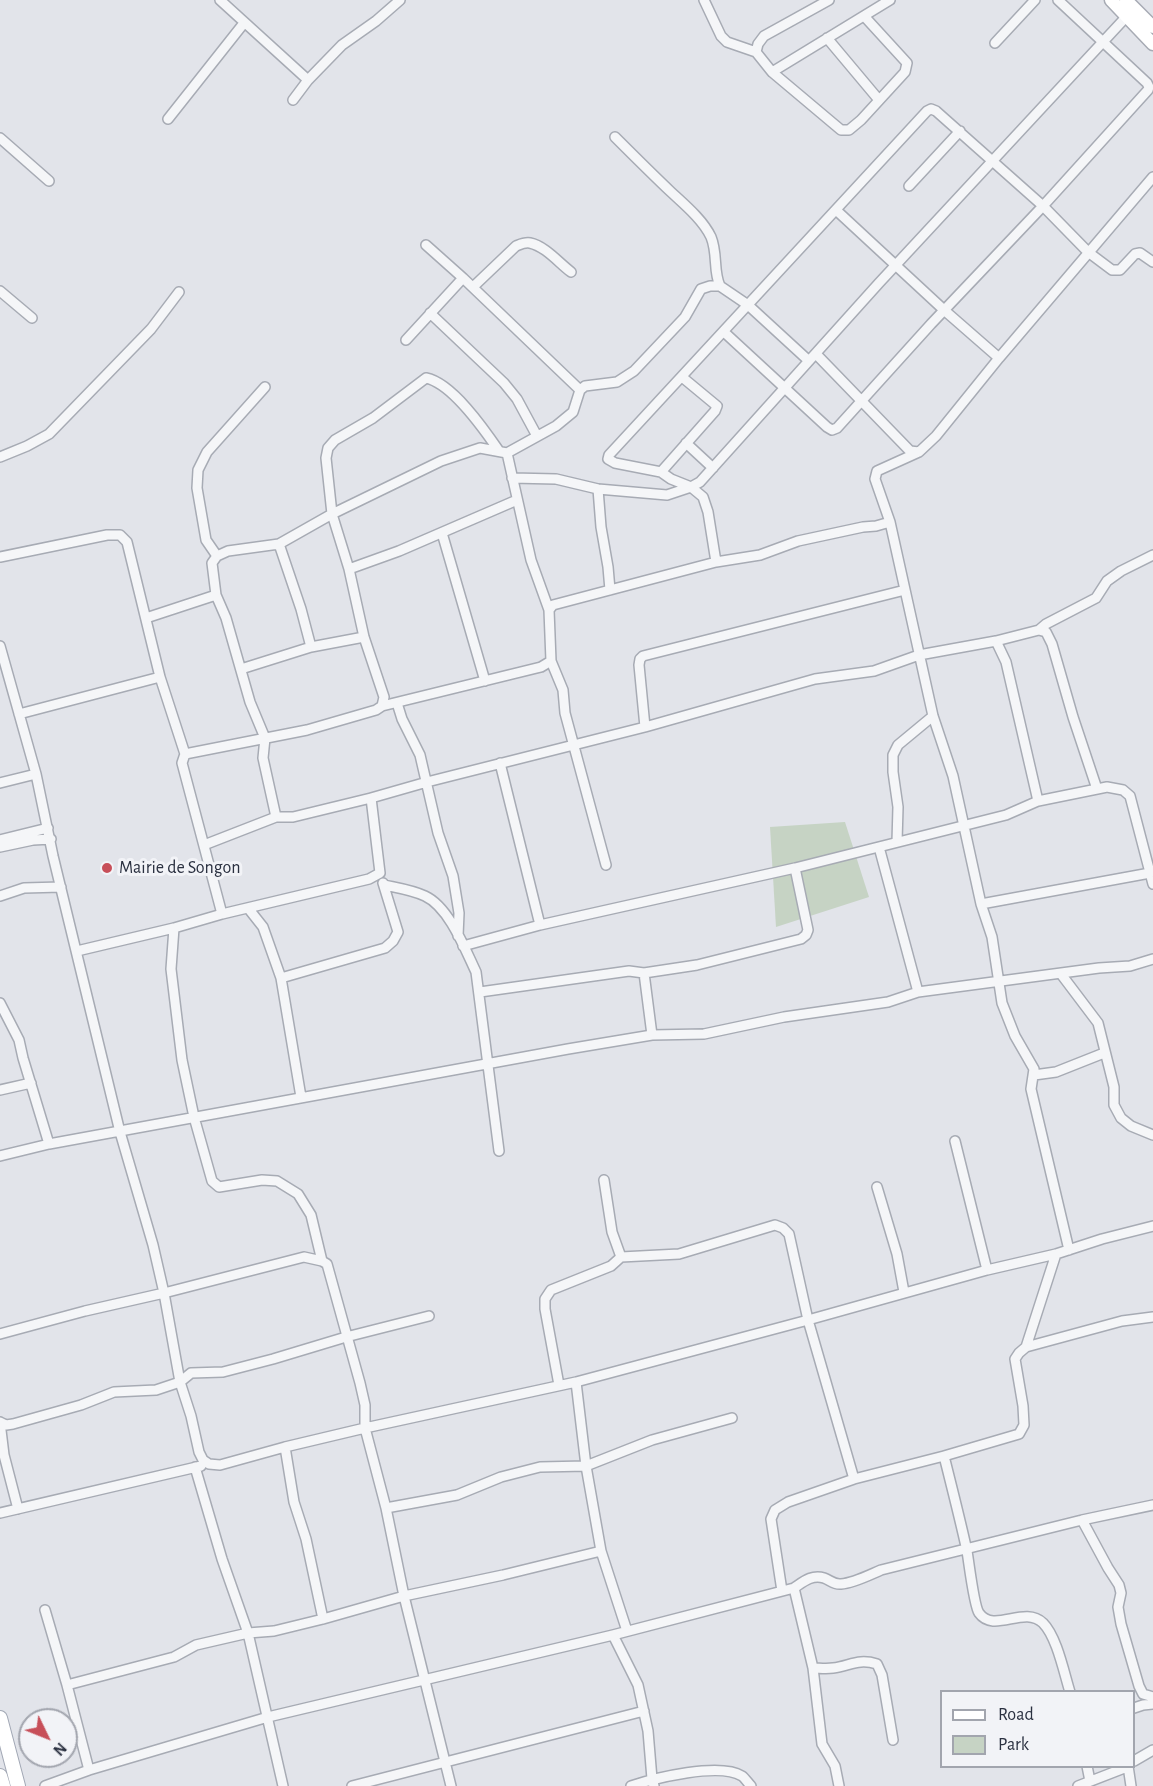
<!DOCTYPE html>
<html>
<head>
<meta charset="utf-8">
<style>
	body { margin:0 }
	#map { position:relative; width:1153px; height:1786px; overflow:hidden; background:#e2e4ea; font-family:"Alegreya Sans",sans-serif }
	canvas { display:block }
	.legend { position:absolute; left:940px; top:1690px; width:195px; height:78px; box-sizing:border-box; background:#f2f3f7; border:2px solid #a2a5ae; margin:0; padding:8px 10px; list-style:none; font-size:18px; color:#2b3141 }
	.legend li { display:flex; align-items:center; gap:12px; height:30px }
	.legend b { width:30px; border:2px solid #a2a5ae }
	.north { position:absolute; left:18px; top:1708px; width:60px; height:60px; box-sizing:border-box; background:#f2f3f7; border:2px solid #a2a5ae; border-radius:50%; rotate:133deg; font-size:16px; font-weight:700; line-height:24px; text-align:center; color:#2b3141 }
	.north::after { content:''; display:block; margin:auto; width:21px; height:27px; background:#c74f59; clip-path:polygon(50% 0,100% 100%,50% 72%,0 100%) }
</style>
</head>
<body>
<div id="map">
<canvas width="1153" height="1786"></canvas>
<ul class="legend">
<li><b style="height:8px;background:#fff"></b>Road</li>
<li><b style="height:16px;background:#c6d3c4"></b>Park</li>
</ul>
<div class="north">N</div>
</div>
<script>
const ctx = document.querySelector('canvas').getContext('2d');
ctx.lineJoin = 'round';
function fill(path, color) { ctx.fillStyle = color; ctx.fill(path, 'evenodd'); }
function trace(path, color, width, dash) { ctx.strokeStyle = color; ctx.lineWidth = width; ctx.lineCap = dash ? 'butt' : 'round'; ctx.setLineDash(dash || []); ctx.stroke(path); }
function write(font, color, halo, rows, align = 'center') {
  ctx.font = font + ' "Alegreya Sans",sans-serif'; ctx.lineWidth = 6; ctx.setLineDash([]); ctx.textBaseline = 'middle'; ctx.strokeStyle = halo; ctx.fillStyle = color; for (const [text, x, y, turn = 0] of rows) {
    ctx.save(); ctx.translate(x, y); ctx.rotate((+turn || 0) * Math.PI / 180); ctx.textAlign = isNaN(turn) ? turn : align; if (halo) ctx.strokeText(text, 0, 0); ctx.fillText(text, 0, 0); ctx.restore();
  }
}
fill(new Path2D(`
	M 845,822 L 869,897 L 776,927 L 770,827 Z`), '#c6d3c4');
const street = new Path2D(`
	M 220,0 L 308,80
	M 704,0 L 721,36 L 727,42 L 756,52
	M 829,0 L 764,36 L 758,44 L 756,52 L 772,72 L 841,130 L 849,130 L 861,120 L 905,72 L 907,63 L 864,16
	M 827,38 L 879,100
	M 995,43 L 1035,0
	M 772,72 L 890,0
	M 293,100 L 308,80 L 342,45 L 376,21 L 400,0
	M 168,119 L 244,23
	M 615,137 C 634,156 652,174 671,192 C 685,205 703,220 711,237 C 718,254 713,271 720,286
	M 0,138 L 49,181
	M 909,186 L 960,131
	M 836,210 L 944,310 L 999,358
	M 426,245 L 463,278 L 580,390
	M 473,287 L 516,246 C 521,244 525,242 530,243 C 545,246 559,263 571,272
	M 0,291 L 32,318
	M 430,313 L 504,383 L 517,399 L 537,436
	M 724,332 L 827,427 L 832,430 L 837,428 L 931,324 L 1043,206 L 1148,90 L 1149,87 L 1147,83 L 1058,0
	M 406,340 L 463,278
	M 816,354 L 910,451 L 919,452 L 936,436 L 999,358 L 1153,177
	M 686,443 L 713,468
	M 507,453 L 531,560 L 549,610
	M 0,457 L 27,446 L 49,434 L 151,329 L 179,292
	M 661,472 L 715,411 L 717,406 L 682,377
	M 512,478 L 556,479 L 598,489 L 667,495 L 691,487 L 700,482 L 879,283 L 1127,16
	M 598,489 L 601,527 L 608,567 L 610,590
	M 890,522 L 933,716 L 953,776 L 981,904 L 992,937 L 1002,1003 L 1015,1036 L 1034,1069 L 1031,1089 L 1069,1250
	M 442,533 L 485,681
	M 279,544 L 301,609 L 311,647
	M 217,556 L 206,540 L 197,488 L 198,470 L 207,452 L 265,387
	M 0,557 L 107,535 L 120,535 L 127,542 L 160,677
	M 716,562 L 708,512 L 703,497 L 691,487 L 671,479 L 661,472 L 615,463 L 608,459 L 609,455 L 927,111 L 931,109 L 936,111 L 1043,206 L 1088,252 L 1112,270 L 1120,270 L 1135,254 L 1140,253 L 1153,262
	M 349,569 L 399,551 L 517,500
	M 146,618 L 216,595
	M 1039,630 L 1046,624 L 1096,598 L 1107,581 L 1121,571 L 1153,555
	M 996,641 L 1006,662 L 1038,801
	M 0,646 L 36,774 L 53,856 L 120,1132 L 153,1245 L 164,1293 L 180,1382 L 191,1416 L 199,1452 L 203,1460 L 209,1464 L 220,1465 L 285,1447 L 365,1428 L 576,1382 L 808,1320 L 987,1270 L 1056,1254 L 1102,1239 L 1153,1226
	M 551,661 L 563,690 L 565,713 L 606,865
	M 241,669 L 311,647 L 364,637
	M 397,703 L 402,719 L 420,755 L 438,833 L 453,876 L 459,913 L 458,936
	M 382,706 L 541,667 L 551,661 L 549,610 L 553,605 L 716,562 L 760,555 L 798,541 L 863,527 L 876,526 L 890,522 L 875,479 L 877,471 L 919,452
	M 19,714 L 160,677 L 185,754
	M 645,727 L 639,665 L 640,659 L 643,656 L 905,590
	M 500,763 L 540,925
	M 0,783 L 36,774
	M 276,817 L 263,758 L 265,738 L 250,702 L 226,618 L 216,595 L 212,563 L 217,556 L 228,551 L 279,544 L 332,514 L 441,461 L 480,448 L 507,453 L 556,426 L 573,412 L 580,390 L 585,386 L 617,382 L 634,371 L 685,317 L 701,289 L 710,286 L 720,286 L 748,305 L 809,361
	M 0,840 L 48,828
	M 897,842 L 898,807 L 893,772 L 893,755 L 898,745 L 933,716
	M 204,845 L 276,817 L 293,817 L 371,798
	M 0,847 L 33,840 L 51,839
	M 879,847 L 918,992
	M 384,885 C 398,888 412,890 425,896 C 449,907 465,949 476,972 L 499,1151
	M 0,896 L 24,888 L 61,887
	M 981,904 L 1150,873
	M 248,908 L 263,927 L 281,978 L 301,1097
	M 222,914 L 369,879 L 380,873 L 371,798 L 427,782 L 645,727 L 815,679 L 874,671 L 919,655 L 996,641 L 1039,630 L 1046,632 L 1052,644 L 1073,717 L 1097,789
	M 174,928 L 171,969 L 182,1060 L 194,1117 L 212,1181 L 219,1187 L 262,1180 L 277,1181 L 298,1194 L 311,1215 L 322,1261
	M 463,946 L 540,925 L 795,868 L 1006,815 L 1038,801 L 1107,787 L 1123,790 L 1130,796 L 1153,884
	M 77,951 L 174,928 L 222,914 L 182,763 L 185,754 L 307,730 L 376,710 L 382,706 L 384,697 L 364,637 L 349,569 L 332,514 L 326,458 L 328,448 L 335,440 L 373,418 L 426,378 C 452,383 484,429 499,451
	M 644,973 L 652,1035
	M 1061,974 L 1098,1023 L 1114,1087 L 1114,1105 L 1121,1118 L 1131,1126 L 1153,1135
	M 281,978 L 385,948 L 393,941 L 398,932 L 383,883
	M 480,992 L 629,971 L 644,973 L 697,965 L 801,939 L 806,935 L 808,930 L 795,868
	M 0,1003 L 19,1040 L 23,1058 L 49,1144
	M 1034,1075 L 1056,1072 L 1104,1053
	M 0,1090 L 31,1083
	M 955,1141 L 987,1270
	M 0,1156 L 49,1144 L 568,1049 L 652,1035 L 704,1034 L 784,1017 L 888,1002 L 918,992 L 1099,968 L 1130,966 L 1153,959
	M 604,1180 L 612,1232 L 621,1257
	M 877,1187 L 897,1254 L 904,1292
	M 0,1334 L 85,1311 L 164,1293 L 304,1257 L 322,1261 L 327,1264 L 360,1383 L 365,1405 L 365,1428 L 386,1508 L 404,1596 L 451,1786
	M 1026,1347 L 1056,1254
	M 559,1385 L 545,1309 L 545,1299 L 551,1290 L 611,1266 L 621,1257 L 679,1254 L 775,1225 L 783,1228 L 789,1234 L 808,1320 L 854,1479
	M 0,1422 L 6,1425 L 13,1424 L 81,1405 L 114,1392 L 156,1390 L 180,1382 L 191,1373 L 223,1372 L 273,1359 L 346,1337 L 429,1316
	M 0,1422 L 4,1455 L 18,1509
	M 285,1447 L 294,1502 L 306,1539 L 323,1619
	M 386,1508 L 457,1495 L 501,1477 L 540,1467 L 586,1466 L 652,1440 L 732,1418
	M 0,1513 L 201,1466
	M 1082,1520 L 1108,1568 L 1119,1585 L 1121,1593 L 1118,1607 L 1121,1624 L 1139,1686 L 1143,1694 L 1153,1697
	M 601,1551 L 627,1631
	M 794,1588 L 813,1668 L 822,1744 L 835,1766 L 839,1786
	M 782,1591 L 771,1519 L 775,1510 L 788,1502 L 854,1479 L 944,1456
	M 45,1610 L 67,1685 L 89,1770
	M 613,1635 L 638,1685 L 648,1731 L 652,1779 L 654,1786
	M 813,1668 C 819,1668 826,1669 833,1668 C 850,1666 858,1658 877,1664 L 882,1675 L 893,1740
	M 67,1685 L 174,1657 L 196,1645 L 248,1633 L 222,1559 L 195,1467
	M 1070,1692 C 1064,1673 1057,1637 1043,1623 C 1024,1605 994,1634 979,1613 C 974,1606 969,1563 967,1551 C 960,1519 952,1488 944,1456 L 1019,1434 L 1024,1425 L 1023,1406 L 1015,1359 L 1019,1353 L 1026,1347 L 1122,1321 L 1153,1317
	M 1134,1708 L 1143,1705 L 1153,1704
	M 1134,1761 L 1153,1750
	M 1087,1766 L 1090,1781
	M 1128,1766 L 1131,1786
	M 45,1786 L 89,1770 L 268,1717 L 613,1635 L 794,1588 C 803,1582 812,1574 824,1578 C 830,1580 834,1585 841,1584 C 854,1583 869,1575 881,1570 L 1082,1520 L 1153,1505
	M 283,1786 L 248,1633 L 274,1631 L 323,1619 L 404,1596 L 503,1575 L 601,1551 L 586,1466 L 576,1382
	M 352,1786 L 644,1711
	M 631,1786 C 655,1778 720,1762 742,1776 C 745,1778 748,1783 751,1786
	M 1078,1786 L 1127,1767`);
const secondary = new Path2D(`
	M 1111,0 L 1153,44
	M 1126,0 L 1153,27`);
const primary = new Path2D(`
	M 0,1718 L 18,1786
	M 0,1776 L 3,1786`);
trace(street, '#a7abb4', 12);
trace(secondary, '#a7abb4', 15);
trace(primary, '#a2a8b5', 16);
trace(street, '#f5f6f8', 9);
trace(secondary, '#fff', 12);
trace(primary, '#fff', 14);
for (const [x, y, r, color] of [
	[107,868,6,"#c74f59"]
]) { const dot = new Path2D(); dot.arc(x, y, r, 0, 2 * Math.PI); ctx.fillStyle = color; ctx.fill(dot); trace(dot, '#f2f3f7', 2); }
write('18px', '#2b3141', '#f2f3f7', [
	["Mairie de Songon",119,868]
], 'left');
</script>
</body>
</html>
